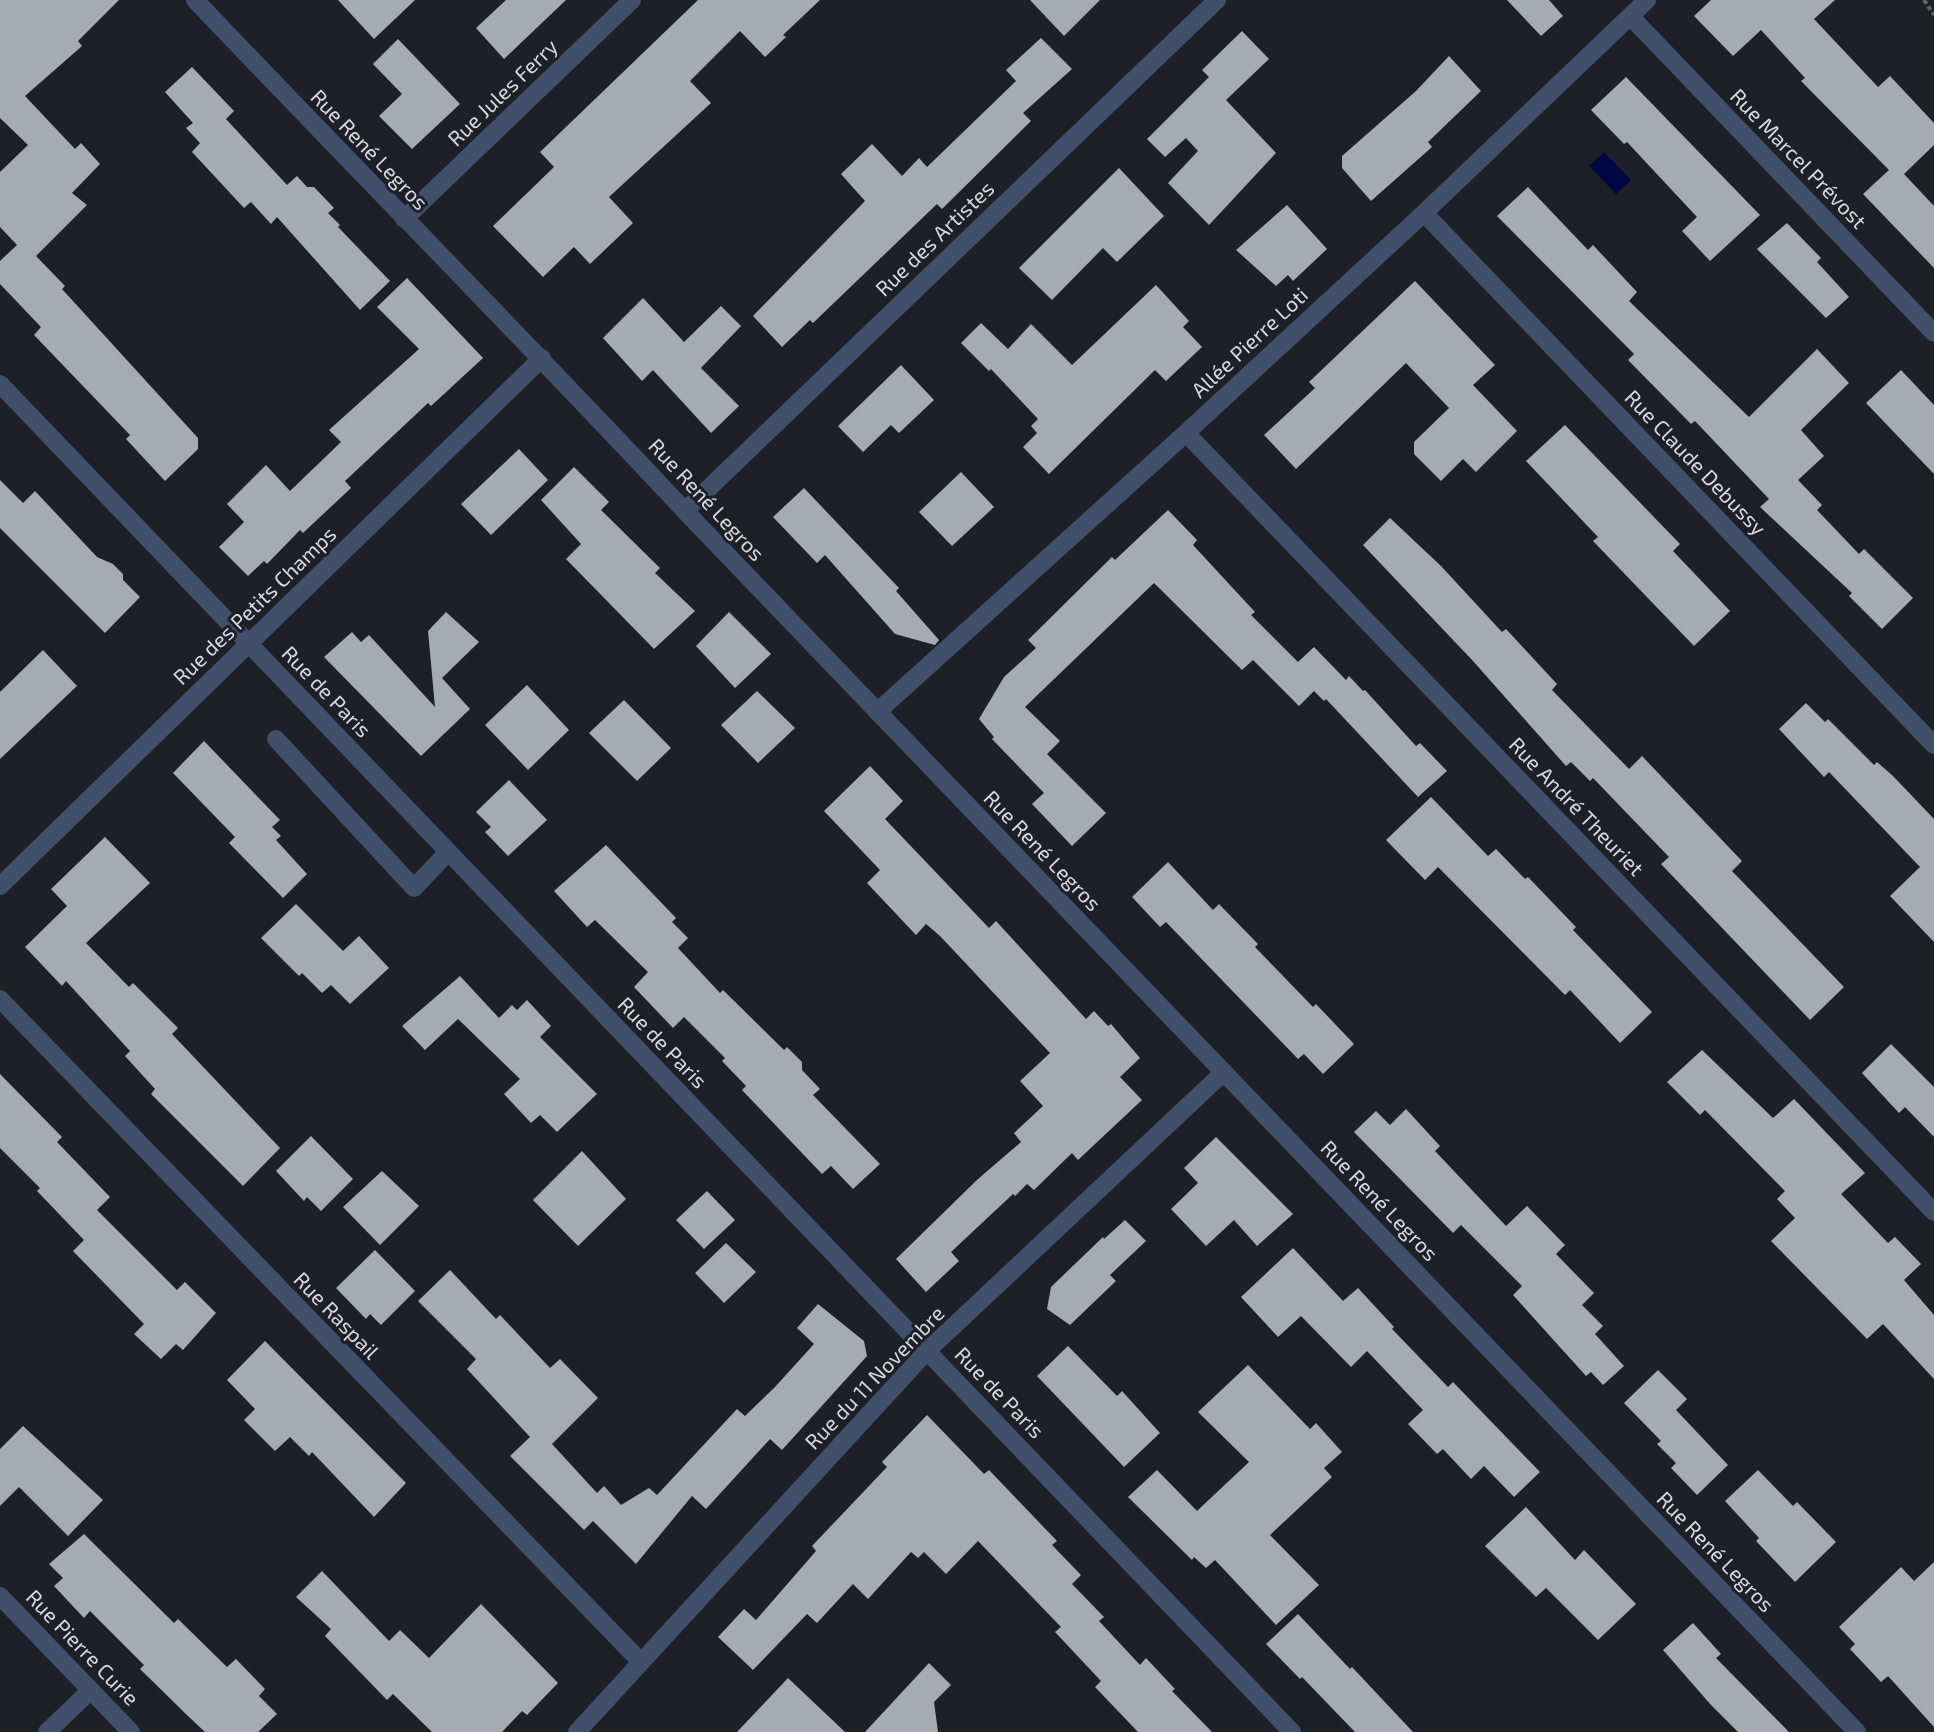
<!DOCTYPE html>
<html>
<head>
<meta charset="utf-8">
<style>
	body { margin:0 }
	canvas { display:block; background:#1d2026 }
</style>
</head>
<body>
<canvas width="1934" height="1732"></canvas>
<script>
const ctx = document.querySelector('canvas').getContext('2d');
ctx.lineJoin = 'round';
function fill(path, color) { ctx.fillStyle = color; ctx.fill(path, 'evenodd'); }
function trace(path, color, width, dash) { ctx.strokeStyle = color; ctx.lineWidth = width; ctx.lineCap = dash ? 'butt' : 'round'; ctx.setLineDash(dash || []); ctx.stroke(path); }
function write(font, color, halo, rows, align = 'center') {
  ctx.font = font + ' "Exo 2",sans-serif'; ctx.lineWidth = 6; ctx.setLineDash([]); ctx.textBaseline = 'middle'; ctx.strokeStyle = halo; ctx.fillStyle = color; for (const [text, x, y, turn = 0] of rows) {
    ctx.save(); ctx.translate(x, y); ctx.rotate((+turn || 0) * Math.PI / 180); ctx.textAlign = isNaN(turn) ? turn : align; if (halo) ctx.strokeText(text, 0, 0); ctx.fillText(text, 0, 0); ctx.restore();
  }
}
fill(new Path2D(`
	M 1604,152 L 1631,180 L 1616,194 L 1589,166 Z`), '#000742');
fill(new Path2D(`
	M 0,0 L 119,0 L 78,41 L 82,46 L 25,96 L 75,149 L 81,143 L 100,164 L 72,193 L 87,205 L 36,256 L 65,286 L 62,289 L 198,438 L 198,449 L 165,481 L 126,439 L 130,435 L 34,335 L 41,327 L 0,284 L 0,261 L 17,245 L 0,227 L 0,172 L 28,145 L 0,118 Z
	M 338,0 L 415,0 L 374,39 Z
	M 506,0 L 566,0 L 504,59 L 476,28 Z
	M 698,0 L 820,0 L 783,35 L 786,37 L 765,57 L 740,31 L 690,81 L 711,103 L 609,197 L 633,223 L 590,264 L 574,247 L 543,277 L 493,226 L 554,167 L 540,152 Z
	M 1030,0 L 1100,0 L 1064,36 Z
	M 1507,0 L 1549,0 L 1563,16 L 1541,36 Z
	M 1711,0 L 1835,0 L 1814,19 L 1878,87 L 1890,76 L 1934,123 L 1934,145 L 1904,174 L 1934,206 L 1934,268 L 1863,194 L 1889,170 L 1801,81 L 1805,78 L 1761,30 L 1733,56 L 1694,16 Z
	M 1242,31 L 1269,59 L 1226,100 L 1276,153 L 1209,225 L 1168,183 L 1198,151 L 1186,138 L 1165,157 L 1147,139 L 1209,77 L 1202,70 Z
	M 1041,38 L 1072,69 L 1023,113 L 1031,121 L 942,209 L 937,204 L 813,323 L 810,320 L 782,347 L 753,316 L 865,201 L 841,174 L 872,144 L 902,176 L 919,158 L 927,167 L 1016,81 L 1006,70 Z
	M 398,39 L 460,104 L 412,149 L 379,116 L 402,94 L 373,64 Z
	M 1449,56 L 1481,91 L 1428,142 L 1432,147 L 1371,201 L 1342,168 L 1342,156 L 1416,91 Z
	M 192,67 L 234,111 L 226,119 L 287,185 L 297,176 L 307,187 L 314,187 L 334,208 L 328,213 L 340,225 L 338,227 L 390,281 L 360,310 L 277,217 L 271,224 L 251,202 L 244,208 L 192,152 L 200,143 L 186,128 L 193,123 L 165,92 Z
	M 1626,77 L 1760,215 L 1710,261 L 1682,231 L 1697,217 L 1627,142 L 1624,144 L 1591,110 Z
	M 1119,168 L 1164,216 L 1117,262 L 1103,248 L 1052,300 L 1019,268 Z
	M 1528,187 L 1588,250 L 1593,245 L 1637,292 L 1629,301 L 1749,417 L 1817,349 L 1849,383 L 1801,430 L 1824,456 L 1798,480 L 1822,505 L 1817,510 L 1859,554 L 1864,549 L 1913,598 L 1882,629 L 1849,596 L 1852,593 L 1760,507 L 1769,499 L 1695,421 L 1691,424 L 1628,360 L 1634,354 L 1497,216 Z
	M 1287,205 L 1327,249 L 1293,281 L 1288,275 L 1276,286 L 1236,250 Z
	M 1787,223 L 1821,258 L 1817,262 L 1849,297 L 1826,318 L 1757,249 Z
	M 407,278 L 483,358 L 431,406 L 428,403 L 345,481 L 351,488 L 303,533 L 300,530 L 267,564 L 264,561 L 248,576 L 219,547 L 244,522 L 227,504 L 266,465 L 290,491 L 341,442 L 329,430 L 419,349 L 377,307 Z
	M 1415,281 L 1495,365 L 1473,385 L 1517,431 L 1476,472 L 1463,459 L 1441,481 L 1414,454 L 1414,442 L 1449,408 L 1406,363 L 1296,469 L 1264,435 L 1315,388 L 1309,382 Z
	M 1156,285 L 1189,321 L 1183,327 L 1202,347 L 1166,381 L 1155,370 L 1049,474 L 1023,447 L 1037,433 L 1031,426 L 1038,419 L 991,369 L 989,371 L 961,343 L 981,323 L 1008,349 L 1031,324 L 1072,365 Z
	M 643,298 L 684,342 L 721,306 L 741,326 L 701,368 L 739,406 L 711,433 L 653,370 L 642,381 L 603,338 Z
	M 901,365 L 934,400 L 899,433 L 891,425 L 863,452 L 838,426 Z
	M 1901,370 L 1934,405 L 1934,474 L 1866,403 Z
	M 1565,425 L 1680,544 L 1673,551 L 1730,611 L 1694,646 L 1593,541 L 1598,537 L 1526,461 Z
	M 519,449 L 548,480 L 491,535 L 461,504 Z
	M 574,467 L 609,502 L 601,510 L 660,568 L 655,573 L 695,611 L 654,649 L 566,559 L 581,544 L 541,500 Z
	M 961,472 L 994,507 L 952,546 L 919,512 Z
	M 0,480 L 23,503 L 35,491 L 97,557 L 113,564 L 123,574 L 123,580 L 140,597 L 105,633 L 0,528 Z
	M 804,488 L 899,588 L 896,591 L 939,640 L 935,645 L 895,634 L 825,555 L 817,563 L 773,517 Z
	M 1168,510 L 1197,540 L 1193,545 L 1255,612 L 1251,615 L 1298,662 L 1314,647 L 1346,680 L 1349,676 L 1363,691 L 1365,690 L 1416,746 L 1420,743 L 1447,771 L 1418,797 L 1326,699 L 1324,701 L 1314,691 L 1299,706 L 1253,660 L 1242,670 L 1154,583 L 1025,707 L 1060,741 L 1047,754 L 1106,813 L 1072,846 L 1032,804 L 1044,793 L 992,739 L 994,737 L 979,719 L 1004,677 L 1036,648 L 1028,640 L 1112,557 L 1115,560 Z
	M 1390,518 L 1441,566 L 1502,632 L 1506,629 L 1557,684 L 1552,690 L 1629,769 L 1642,756 L 1742,861 L 1732,871 L 1844,987 L 1810,1020 L 1661,864 L 1669,857 L 1593,778 L 1590,781 L 1571,762 L 1566,766 L 1473,661 L 1363,545 Z
	M 446,612 L 479,642 L 442,678 L 470,709 L 421,756 L 324,657 L 352,632 L 361,642 L 369,635 L 435,707 L 428,631 Z
	M 729,612 L 771,654 L 735,688 L 696,646 Z
	M 43,650 L 77,686 L 0,759 L 0,692 Z
	M 527,685 L 569,730 L 528,770 L 485,725 Z
	M 757,691 L 795,728 L 758,763 L 721,725 Z
	M 624,700 L 671,748 L 637,781 L 589,733 Z
	M 1806,703 L 1825,722 L 1828,719 L 1874,765 L 1877,762 L 1893,776 L 1934,819 L 1934,942 L 1890,896 L 1920,867 L 1829,772 L 1824,777 L 1779,729 Z
	M 204,741 L 280,820 L 272,827 L 281,836 L 276,840 L 307,874 L 283,898 L 229,843 L 235,837 L 173,773 Z
	M 870,766 L 903,801 L 885,819 L 989,928 L 996,921 L 1086,1019 L 1094,1011 L 1108,1026 L 1111,1024 L 1140,1058 L 1120,1077 L 1142,1100 L 1078,1160 L 1072,1153 L 1034,1190 L 1027,1184 L 1015,1196 L 1013,1194 L 951,1252 L 959,1261 L 926,1292 L 896,1259 L 978,1179 L 1021,1142 L 1014,1133 L 1043,1106 L 1020,1081 L 1050,1053 L 940,936 L 926,924 L 916,935 L 867,883 L 880,870 L 824,811 Z
	M 509,780 L 547,820 L 508,856 L 485,832 L 491,827 L 476,812 Z
	M 1431,797 L 1488,856 L 1496,849 L 1525,879 L 1528,877 L 1576,927 L 1573,930 L 1652,1012 L 1620,1043 L 1570,990 L 1565,995 L 1438,867 L 1425,880 L 1386,840 Z
	M 105,837 L 150,883 L 86,943 L 129,987 L 133,983 L 178,1028 L 172,1034 L 280,1148 L 243,1186 L 151,1094 L 155,1089 L 125,1056 L 130,1051 L 66,981 L 62,986 L 25,947 L 67,906 L 51,889 Z
	M 606,845 L 676,918 L 672,922 L 688,938 L 678,948 L 720,993 L 723,990 L 784,1050 L 787,1047 L 802,1062 L 802,1070 L 820,1089 L 813,1095 L 880,1164 L 853,1189 L 831,1166 L 822,1174 L 742,1090 L 746,1086 L 722,1061 L 725,1058 L 684,1017 L 673,1028 L 634,987 L 648,972 L 595,920 L 587,927 L 554,891 Z
	M 1168,862 L 1213,910 L 1219,904 L 1258,944 L 1255,947 L 1313,1007 L 1316,1004 L 1354,1044 L 1323,1074 L 1304,1054 L 1298,1059 L 1166,922 L 1160,927 L 1132,897 Z
	M 296,904 L 343,951 L 359,936 L 389,968 L 350,1004 L 331,985 L 322,993 L 302,973 L 299,976 L 261,938 Z
	M 460,976 L 499,1018 L 512,1005 L 517,1010 L 527,1000 L 551,1026 L 540,1037 L 597,1094 L 557,1132 L 540,1115 L 531,1123 L 504,1094 L 520,1079 L 458,1019 L 425,1050 L 402,1026 Z
	M 1891,1044 L 1934,1087 L 1934,1137 L 1905,1107 L 1899,1113 L 1862,1073 Z
	M 1702,1050 L 1773,1118 L 1794,1099 L 1865,1173 L 1841,1194 L 1888,1243 L 1895,1237 L 1921,1264 L 1904,1280 L 1934,1315 L 1934,1379 L 1883,1324 L 1867,1339 L 1771,1241 L 1795,1218 L 1777,1199 L 1785,1191 L 1705,1110 L 1700,1115 L 1667,1082 Z
	M 0,1074 L 62,1137 L 57,1142 L 110,1197 L 97,1210 L 177,1290 L 185,1282 L 216,1313 L 183,1350 L 176,1344 L 161,1359 L 134,1334 L 144,1324 L 73,1251 L 84,1240 L 37,1191 L 40,1188 L 0,1148 Z
	M 1406,1109 L 1440,1146 L 1435,1151 L 1506,1226 L 1527,1206 L 1565,1245 L 1556,1254 L 1594,1293 L 1582,1305 L 1603,1326 L 1595,1334 L 1624,1366 L 1603,1385 L 1591,1372 L 1586,1376 L 1513,1295 L 1522,1286 L 1461,1225 L 1453,1233 L 1354,1132 L 1376,1111 L 1390,1125 Z
	M 311,1136 L 353,1179 L 321,1211 L 307,1197 L 304,1201 L 276,1171 Z
	M 1216,1137 L 1293,1214 L 1257,1246 L 1234,1220 L 1206,1246 L 1171,1209 L 1198,1183 L 1184,1168 Z
	M 582,1151 L 626,1199 L 578,1246 L 533,1200 Z
	M 382,1171 L 419,1206 L 380,1245 L 343,1207 Z
	M 707,1191 L 735,1220 L 704,1249 L 676,1220 Z
	M 1125,1220 L 1146,1241 L 1110,1275 L 1116,1281 L 1070,1325 L 1047,1309 L 1051,1287 L 1103,1237 L 1104,1239 Z
	M 726,1243 L 756,1272 L 724,1303 L 695,1273 Z
	M 1293,1248 L 1343,1301 L 1358,1288 L 1394,1327 L 1392,1329 L 1448,1387 L 1453,1382 L 1540,1472 L 1514,1497 L 1484,1466 L 1471,1479 L 1443,1449 L 1437,1454 L 1408,1424 L 1423,1410 L 1367,1351 L 1351,1367 L 1301,1316 L 1278,1337 L 1241,1297 Z
	M 375,1250 L 415,1291 L 381,1325 L 370,1314 L 366,1319 L 336,1288 Z
	M 450,1270 L 496,1319 L 500,1315 L 550,1368 L 560,1359 L 598,1398 L 552,1444 L 597,1493 L 604,1486 L 621,1505 L 649,1488 L 657,1495 L 737,1409 L 745,1416 L 775,1387 L 814,1344 L 797,1328 L 818,1304 L 864,1341 L 867,1356 L 782,1450 L 770,1439 L 706,1509 L 692,1496 L 636,1564 L 593,1521 L 584,1530 L 510,1456 L 530,1437 L 467,1369 L 476,1359 L 418,1301 Z
	M 265,1341 L 406,1483 L 374,1517 L 312,1452 L 309,1456 L 290,1437 L 275,1451 L 244,1420 L 255,1409 L 227,1380 Z
	M 1068,1346 L 1117,1396 L 1122,1391 L 1160,1433 L 1124,1467 L 1037,1376 Z
	M 1248,1365 L 1310,1429 L 1316,1423 L 1342,1452 L 1324,1468 L 1332,1477 L 1270,1535 L 1319,1585 L 1276,1625 L 1215,1560 L 1206,1568 L 1194,1557 L 1192,1560 L 1128,1497 L 1157,1470 L 1197,1511 L 1249,1462 L 1198,1412 Z
	M 1658,1370 L 1687,1399 L 1676,1410 L 1728,1465 L 1697,1495 L 1671,1468 L 1676,1463 L 1657,1444 L 1661,1441 L 1624,1403 Z
	M 927,1415 L 984,1474 L 989,1470 L 1057,1541 L 1052,1545 L 1081,1575 L 1072,1584 L 1104,1617 L 1099,1621 L 1140,1665 L 1146,1658 L 1175,1689 L 1172,1691 L 1212,1732 L 1138,1732 L 1095,1687 L 1101,1681 L 1055,1632 L 1061,1627 L 978,1541 L 946,1574 L 924,1552 L 918,1558 L 911,1552 L 868,1599 L 853,1584 L 817,1623 L 807,1614 L 753,1670 L 718,1637 L 744,1609 L 756,1620 L 816,1551 L 812,1546 L 887,1467 L 882,1462 Z
	M 23,1426 L 103,1500 L 68,1536 L 19,1487 L 0,1506 L 0,1449 Z
	M 1758,1470 L 1793,1506 L 1797,1502 L 1836,1542 L 1795,1582 L 1756,1541 L 1759,1538 L 1725,1501 Z
	M 1526,1507 L 1575,1560 L 1584,1550 L 1636,1604 L 1598,1640 L 1546,1588 L 1536,1597 L 1485,1546 Z
	M 84,1534 L 174,1623 L 178,1619 L 227,1667 L 236,1659 L 265,1689 L 259,1696 L 277,1714 L 258,1732 L 205,1732 L 189,1717 L 140,1669 L 144,1665 L 90,1611 L 84,1618 L 54,1586 L 63,1578 L 49,1564 Z
	M 1934,1562 L 1934,1727 L 1888,1676 L 1881,1682 L 1850,1649 L 1855,1644 L 1839,1627 L 1901,1567 L 1914,1581 Z
	M 322,1571 L 389,1641 L 400,1630 L 429,1658 L 481,1604 L 558,1683 L 527,1715 L 522,1711 L 502,1732 L 432,1732 L 393,1694 L 387,1700 L 325,1636 L 331,1629 L 296,1597 Z
	M 1298,1614 L 1350,1669 L 1352,1667 L 1413,1732 L 1355,1732 L 1302,1677 L 1300,1679 L 1266,1644 Z
	M 1693,1623 L 1721,1654 L 1716,1658 L 1789,1732 L 1738,1732 L 1711,1705 L 1663,1650 Z
	M 929,1663 L 951,1685 L 934,1702 L 938,1732 L 865,1732 Z
	M 788,1678 L 845,1732 L 737,1732 Z`), '#a6aab2');
trace(new Path2D(`
	M 1924,0 L 1934,15`), '#5e6166', 4, [4.5, 3]);
trace(new Path2D(`
	M 276,739 L 414,888 L 448,852`), '#40506b', 18);
trace(new Path2D(`
	M 195,0 C 358,171 524,339 685,511 L 1857,1732
	M 1630,16 L 1934,333
	M 1424,213 L 1934,745
	M 404,219 L 632,0
	M 0,384 L 1292,1732
	M 1186,433 L 1934,1212
	M 685,511 L 1217,0
	M 877,712 L 1186,433 L 1424,213 L 1647,0
	M 0,886 L 542,358
	M 0,999 L 641,1662
	M 0,1596 L 131,1732
	M 47,1732 L 91,1690
	M 577,1732 L 927,1351 L 1224,1072`), '#40506b', 18);
write('21px', '#d7d9dc', '#1d2026', [
	["Rue Jules Ferry",503,93,-44],
	["Rue René Legros",369,150,46],
	["Rue Marcel Prévost",1798,159,46],
	["Rue des Artistes",935,239,-44],
	["Allée Pierre Loti",1250,343,-43],
	["Rue Claude Debussy",1695,463,46],
	["Rue René Legros",706,500,47],
	["Rue des Petits Champs",255,606,-44],
	["Rue de Paris",326,692,46],
	["Rue André Theuriet",1576,807,46],
	["Rue René Legros",1042,851,46],
	["Rue de Paris",662,1043,46],
	["Rue René Legros",1379,1201,46],
	["Rue Raspail",336,1316,46],
	["Rue du 11 Novembre",875,1378,-46],
	["Rue de Paris",999,1393,46],
	["Rue René Legros",1715,1552,46],
	["Rue Pierre Curie",82,1648,46]
]);
</script>
</body>
</html>
